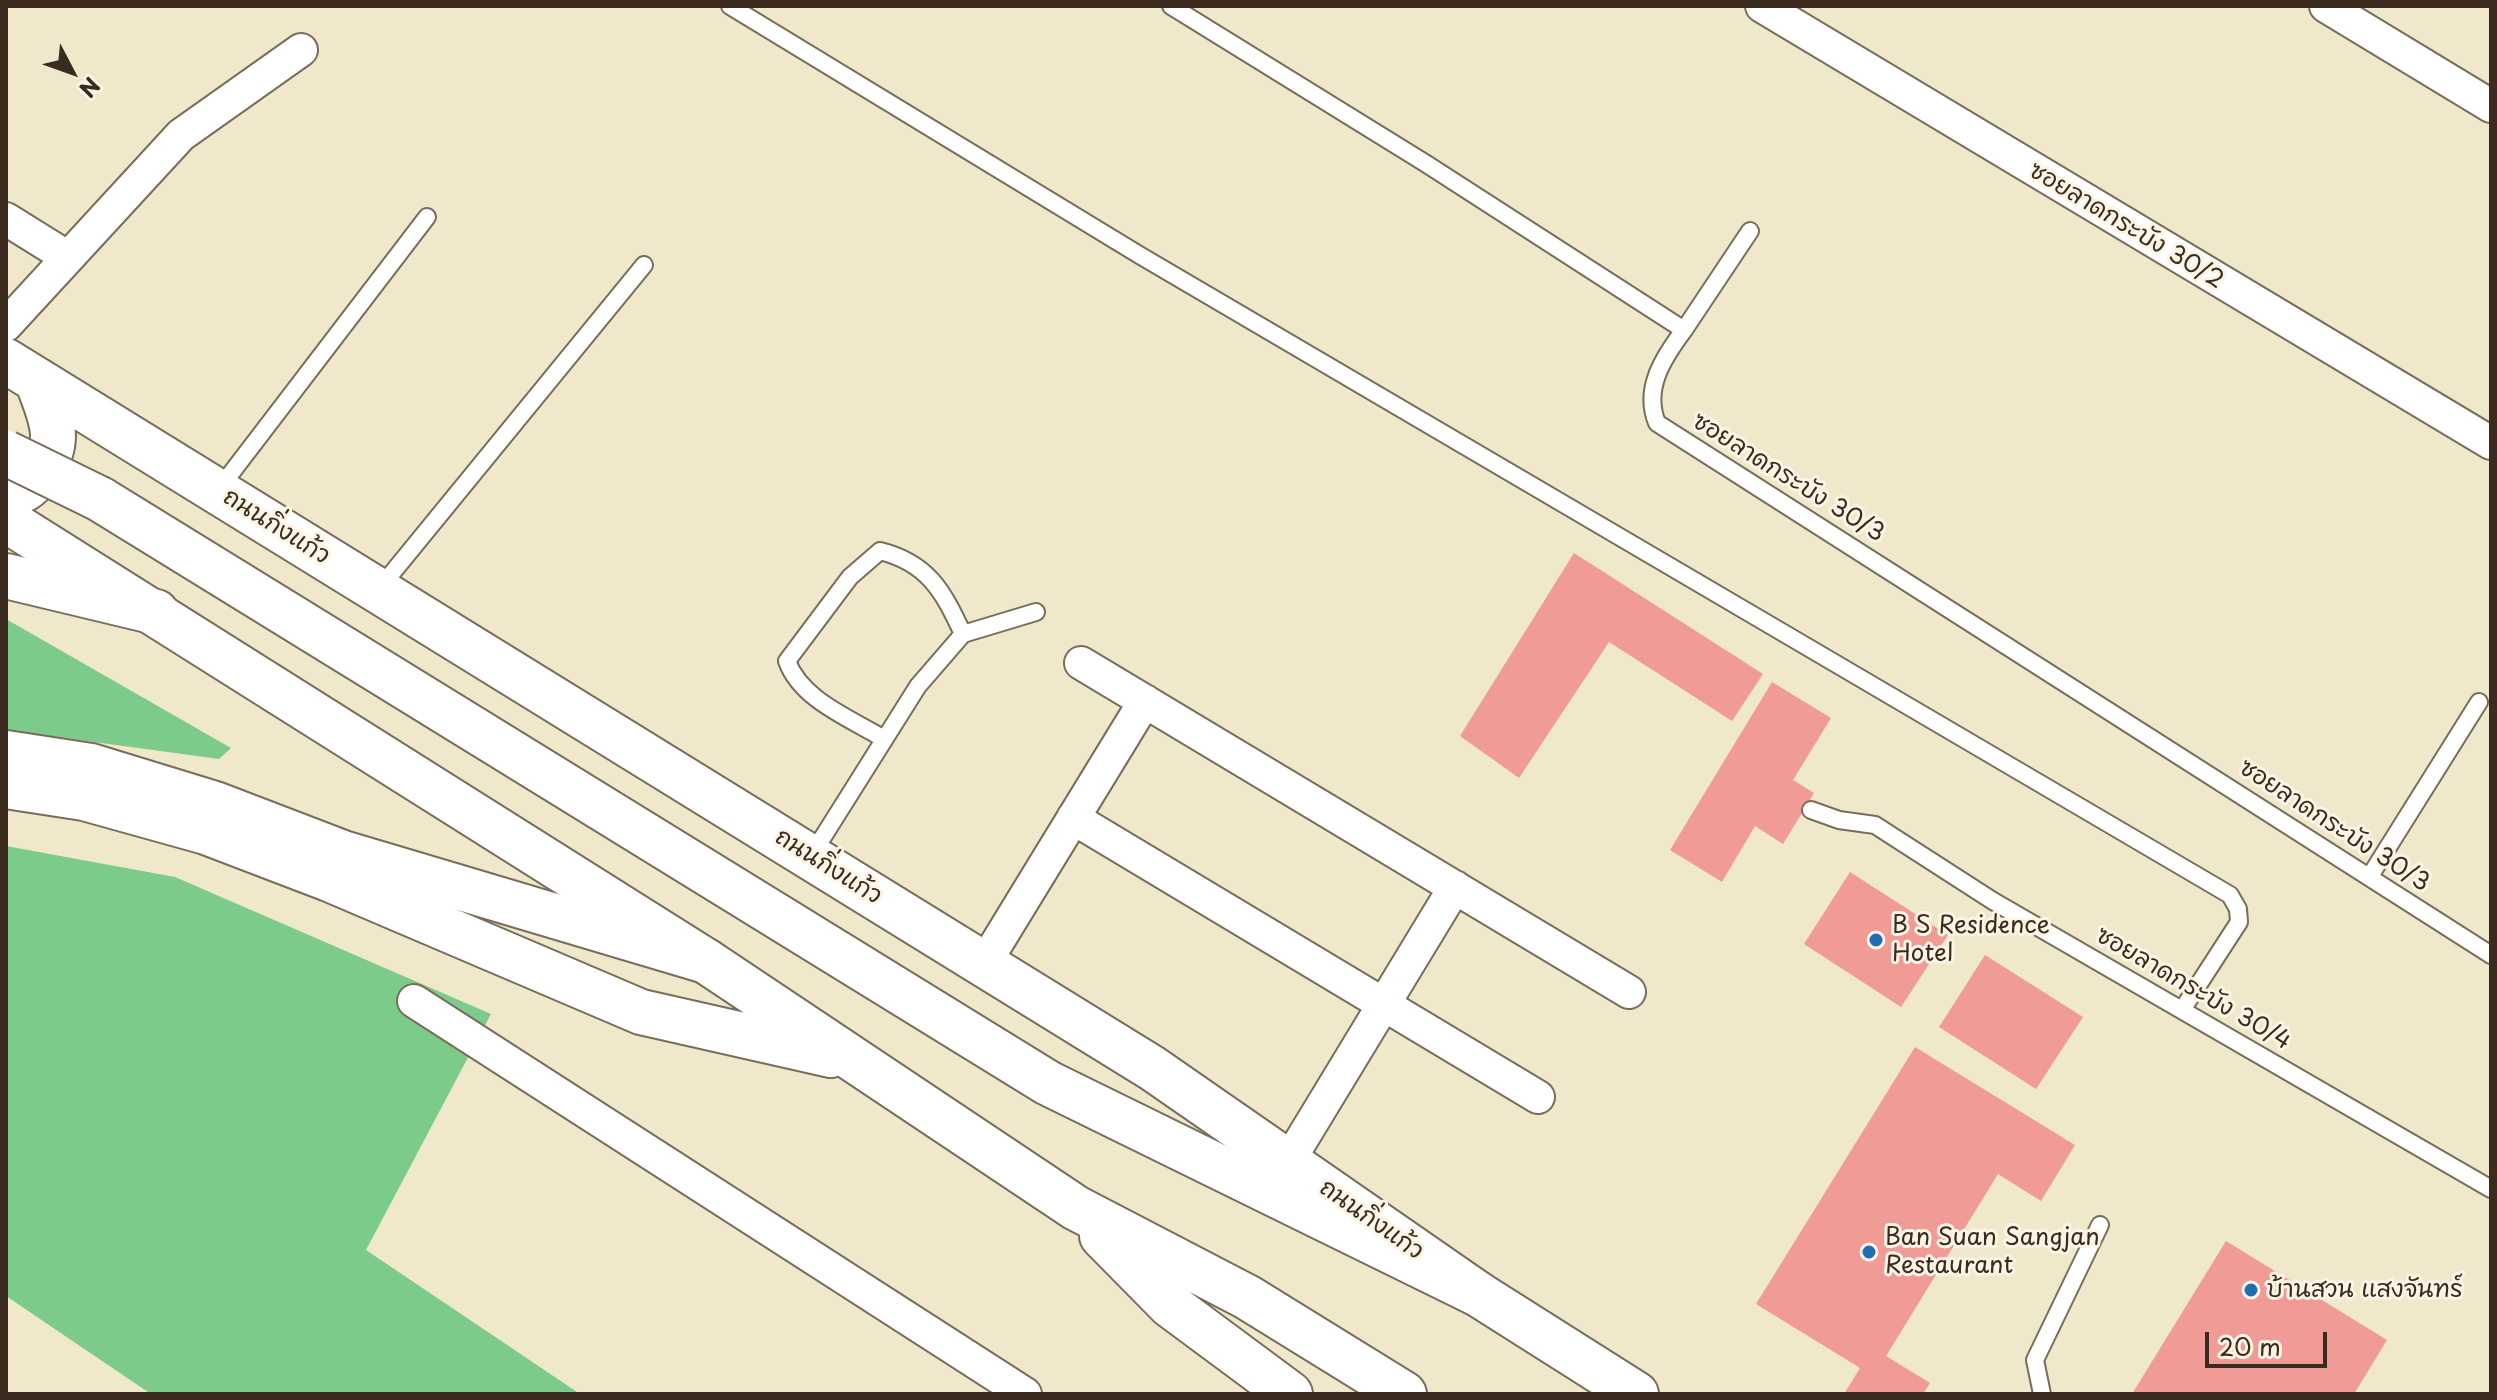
<!DOCTYPE html>
<html>
<head>
<meta charset="utf-8">
<style>
	body { margin:0 }
	#map { position:relative; width:2497px; height:1400px; overflow:hidden; background:#efe8cb; font-family:"Playpen Sans",sans-serif }
	canvas { display:block }
	.frame { position:absolute; inset:0; border:8px solid #3b2a1e; pointer-events:none }
	.north { position:absolute; left:32px; top:32px; width:80px; height:80px; -webkit-text-stroke:6px #fcf5e5; paint-order:stroke; rotate:131deg; font-size:22px; font-weight:700; line-height:32px; text-align:center; color:#3b2a1e }
	.north::after { content:''; display:block; margin:auto; width:28px; height:36px; background:#3b2a1e; clip-path:polygon(50% 0,100% 100%,50% 72%,0 100%) }
	.scale { position:absolute; left:2205px; top:1332px; width:122px; height:36px; box-sizing:border-box; border:4px solid #3b2a1e; border-top:0; padding-left:10px; font-size:24px; line-height:28px; white-space:nowrap; color:#3b2a1e; -webkit-text-stroke:6px #fcf5e5; paint-order:stroke }
</style>
</head>
<body>
<div id="map">
<canvas width="2497" height="1400"></canvas>
<div class="frame"></div>
<div class="north">N</div>
<div class="scale">20 m</div>
</div>
<script>
const ctx = document.querySelector('canvas').getContext('2d');
ctx.lineJoin = 'round';
function fill(path, color) { ctx.fillStyle = color; ctx.fill(path, 'evenodd'); }
function trace(path, color, width, dash) { ctx.strokeStyle = color; ctx.lineWidth = width; ctx.lineCap = dash ? 'butt' : 'round'; ctx.setLineDash(dash || []); ctx.stroke(path); }
function write(font, color, halo, rows, align = 'center') {
  ctx.font = font + ' "Playpen Sans","Playpen Sans Thai",sans-serif'; ctx.lineWidth = 6; ctx.setLineDash([]); ctx.textBaseline = 'middle'; ctx.strokeStyle = halo; ctx.fillStyle = color; for (const [text, x, y, turn = 0] of rows) {
    ctx.save(); ctx.translate(x, y); ctx.rotate((+turn || 0) * Math.PI / 180); ctx.textAlign = isNaN(turn) ? turn : align; if (halo) ctx.strokeText(text, 0, 0); ctx.fillText(text, 0, 0); ctx.restore();
  }
}
fill(new Path2D(`
	M 6,619 L 231,748 L 219,759 L 6,730 Z
	M 6,846 L 175,877 L 491,1014 L 366,1250 L 580,1394 L 151,1394 L 6,1296 Z`), '#7ccb8b');
fill(new Path2D(`
	M 1574,553 L 1763,674 L 1732,721 L 1609,642 L 1519,778 L 1460,736 Z
	M 1772,682 L 1831,718 L 1793,780 L 1814,793 L 1783,844 L 1755,826 L 1722,882 L 1670,850 Z
	M 1850,872 L 1948,935 L 1901,1007 L 1804,944 Z
	M 1985,955 L 2083,1017 L 2036,1089 L 1939,1027 Z
	M 1915,1047 L 2075,1145 L 2041,1201 L 1998,1174 L 1886,1356 L 1930,1383 L 1923,1394 L 1844,1394 L 1860,1368 L 1756,1304 Z
	M 2226,1241 L 2387,1340 L 2354,1394 L 2132,1394 Z`), '#f19b96');
const lane = new Path2D(`
	M 730,6 L 1141,256 L 2230,895 L 2238,909 L 2239,922 L 2182,1010
	M 1171,6 L 1425,163 L 1684,330 C 1663,358 1643,389 1657,423 L 2491,955
	M 1684,330 L 1750,231
	M 219,489 L 427,217
	M 379,589 L 644,265
	M 884,739 C 850,718 801,700 787,661 L 850,577 L 880,551 C 928,563 943,591 963,634
	M 1811,810 L 1839,820 L 1875,825 L 1993,901 L 2491,1189
	M 811,856 L 918,686 L 963,634 L 1036,612
	M 2370,876 L 2479,702
	M 2042,1394 L 2035,1360 L 2100,1225`);
const street = new Path2D(`
	M 1762,6 L 2491,443
	M 2326,6 L 2491,106
	M 6,219 L 67,257
	M 6,325 L 181,135 L 301,50
	M 1081,663 L 1629,992
	M 1073,818 L 1538,1097
	M 984,964 L 1145,701
	M 414,1001 L 1025,1394
	M 1288,1162 L 1455,887`);
const secondary = new Path2D(`
	M 6,361 L 1152,1068 L 1478,1294 L 1636,1394
	M 6,495 C 32,495 53,460 53,436 C 53,418 43,397 37,380
	M 6,520 L 706,961 L 1076,1208 L 1247,1297 L 1404,1394
	M 6,786 L 84,798 L 206,832 L 329,879 L 641,1012 L 831,1055
	M 1102,1236 L 1170,1305 L 1290,1394`);
const primary = new Path2D(`
	M 100,499 L 1048,1083 L 1478,1294
	M 6,576 L 156,612
	M 6,753 L 91,766 L 215,804 L 343,853 L 706,961`);
trace(lane, '#7a6c5b', 20);
trace(street, '#7a6c5b', 36);
trace(secondary, '#7a6c5b', 48);
trace(primary, '#7a6c5b', 48);
trace(lane, '#fff', 16);
trace(street, '#fff', 32);
trace(secondary, '#fff', 44);
trace(primary, '#fff', 44);
const primaryBridge = new Path2D(`
	M 6,453 L 100,499`);
trace(primaryBridge, '#7a6c5b', 48, []);
trace(primaryBridge, '#fff', 44);
for (const [x, y, r, color] of [
	[1876,940,8,"#1f6fb2"],
	[1869,1252,8,"#1f6fb2"],
	[2251,1290,8,"#1f6fb2"]
]) { const dot = new Path2D(); dot.arc(x, y, r, 0, 2 * Math.PI); ctx.fillStyle = color; ctx.fill(dot); trace(dot, '#fcf5e5', 3); }
write('24px', '#3b2a1e', '#fcf5e5', [
	["ซอยลาดกระบัง 30/2",2126,226,31],
	["ซอยลาดกระบัง 30/3",1788,478,32],
	["ถนนกิ่งแก้ว",276,527,32],
	["ซอยลาดกระบัง 30/3",2334,826,33],
	["ถนนกิ่งแก้ว",828,867,32],
	["ซอยลาดกระบัง 30/4",2193,989,30],
	["ถนนกิ่งแก้ว",1371,1220,35]
]);
write('24px', '#3b2a1e', '#fcf5e5', [
	["B S Residence",1892,926],
	["Hotel",1892,954],
	["Ban Suan Sangjan",1885,1238],
	["Restaurant",1885,1266],
	["บ้านสวน แสงจันทร์",2267,1290]
], 'left');
</script>
</body>
</html>
